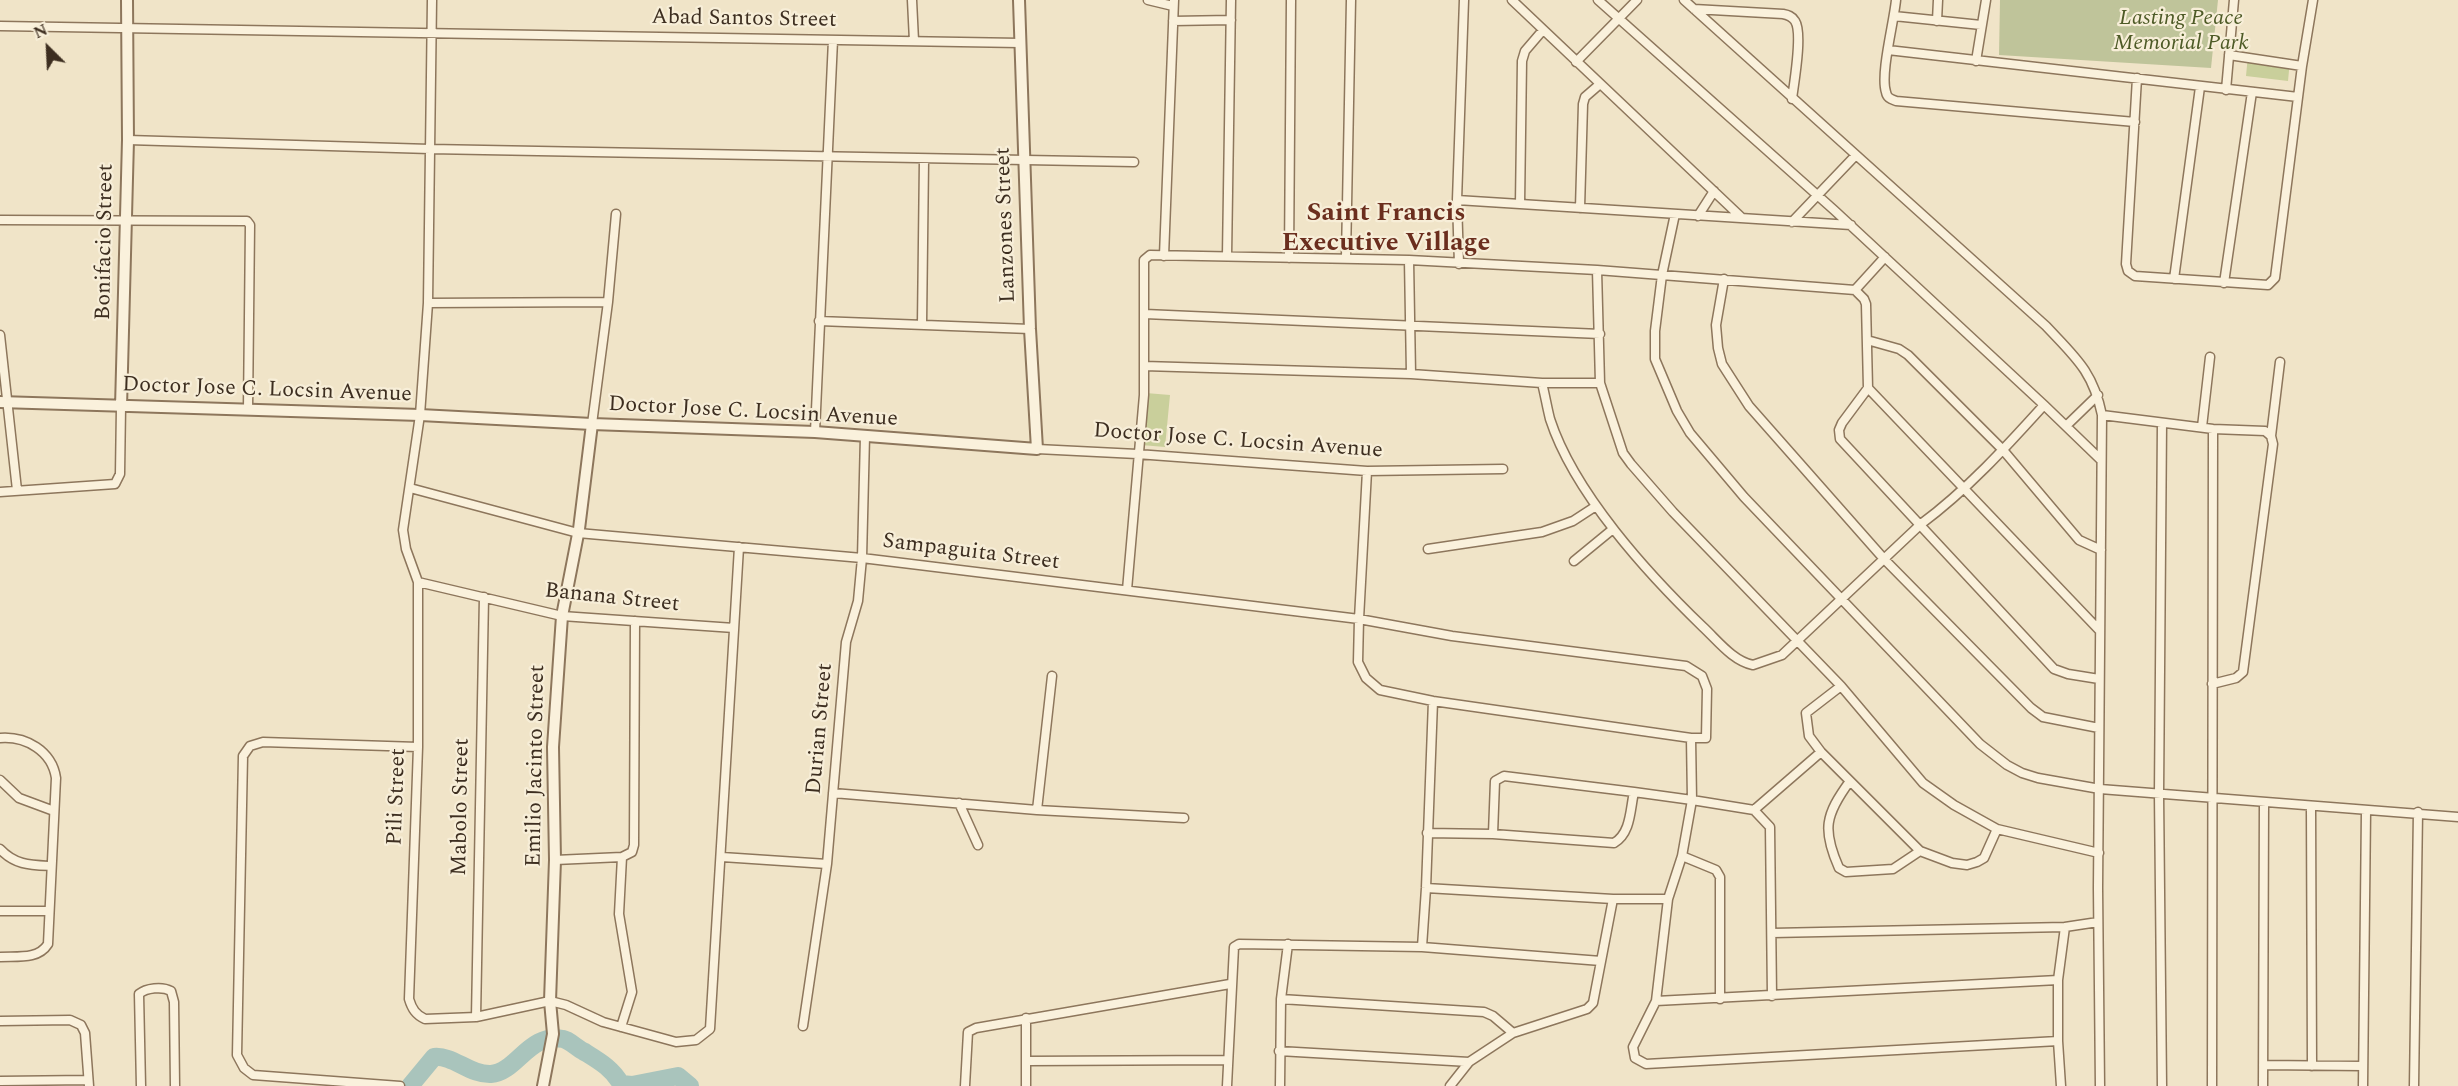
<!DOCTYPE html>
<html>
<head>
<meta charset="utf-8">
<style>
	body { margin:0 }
	#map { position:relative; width:2458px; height:1086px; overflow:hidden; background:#f0e4c8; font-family:Spectral,serif }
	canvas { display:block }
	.north { position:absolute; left:18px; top:18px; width:60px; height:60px; -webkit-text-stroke:4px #f7eed8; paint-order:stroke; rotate:336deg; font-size:16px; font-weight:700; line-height:24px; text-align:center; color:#3d2e20 }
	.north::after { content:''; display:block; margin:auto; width:21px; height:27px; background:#3d2e20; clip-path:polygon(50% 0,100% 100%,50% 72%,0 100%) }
</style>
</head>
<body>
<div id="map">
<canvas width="2458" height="1086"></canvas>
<div class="north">N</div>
</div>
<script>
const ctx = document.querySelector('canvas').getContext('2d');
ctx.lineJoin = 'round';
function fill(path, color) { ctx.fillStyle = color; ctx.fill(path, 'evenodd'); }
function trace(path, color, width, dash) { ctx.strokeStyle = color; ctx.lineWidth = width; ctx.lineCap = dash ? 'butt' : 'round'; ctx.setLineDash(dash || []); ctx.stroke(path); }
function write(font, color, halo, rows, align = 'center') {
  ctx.font = font + ' Spectral,serif'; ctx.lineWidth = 4.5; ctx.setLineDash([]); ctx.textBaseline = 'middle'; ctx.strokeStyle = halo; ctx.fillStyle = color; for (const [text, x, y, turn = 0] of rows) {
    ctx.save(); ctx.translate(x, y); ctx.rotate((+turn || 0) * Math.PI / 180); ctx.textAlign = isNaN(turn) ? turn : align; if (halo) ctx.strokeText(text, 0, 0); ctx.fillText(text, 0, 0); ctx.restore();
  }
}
fill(new Path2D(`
	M 2248,55 L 2290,60 L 2288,81 L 2246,76 Z
	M 1146,393 L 1170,395 L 1165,447 L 1141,445 Z`), '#c9cf9b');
fill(new Path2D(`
	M 2000,0 L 2218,0 L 2211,68 L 1999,55 Z`), '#bfc49a');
trace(new Path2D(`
	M 410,1086 L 434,1057 C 453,1055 470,1075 491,1074 C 517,1072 529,1032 563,1039 C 569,1040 577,1048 583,1051 C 599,1061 612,1068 621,1084 L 632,1085 L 678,1076 L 690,1086`), '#a9c4bc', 18);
const minor = new Path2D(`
	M 432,0 L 428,303 L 420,415 L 403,530 L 406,549 L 418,582 L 418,747 L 409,999 C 412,1009 416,1015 425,1019 L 476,1017 L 550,1001 L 566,1005 L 603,1022 L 676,1042 L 696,1040 L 710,1029 L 739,547
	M 912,0 L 914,41
	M 1148,0 L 1173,6
	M 1512,0 L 1742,218
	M 1598,0 L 1834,210 L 2044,405 L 2101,460
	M 1684,0 L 2046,326 C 2075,357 2093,371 2102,415 L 2098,888 L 2100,1086
	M 1896,0 C 1894,22 1880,74 1886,92 C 1887,98 1891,99 1896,101 L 2135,122
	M 1694,9 L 1783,14 C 1788,15 1792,16 1795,21 C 1803,33 1794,83 1792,99
	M 1894,16 L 1981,25
	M 1173,21 L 1231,20
	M 1937,21 L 1938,0
	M 0,26 L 1020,43
	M 1888,50 L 2298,97
	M 2229,55 L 2302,66
	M 1976,61 L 1986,0
	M 1576,62 L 1637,0
	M 2137,78 L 2126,264 L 2128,271 L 2135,276 L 2268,285 L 2275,278 L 2302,66 L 2313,0
	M 2226,90 L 2234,0
	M 128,140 L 430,149 L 1134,162
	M 1457,200 L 1851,225
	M 1520,204 L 1522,61 L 1525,51 L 1543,30
	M 1580,208 L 1583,104 L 1585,97 L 1600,84
	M 1675,214 L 1662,275 L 1655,331 L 1655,359 L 1677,411 L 1690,433 L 1744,497 L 1980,744 L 2007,765 L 2022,773 L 2038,778 L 2100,789 L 2458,817
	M 1698,216 L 1714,191
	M 0,220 L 247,221 L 250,225 L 248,409
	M 1792,222 L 1855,156
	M 1164,256 L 1174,0
	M 1227,256 L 1231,0
	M 1346,257 L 1351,0
	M 1289,258 L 1291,0
	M 1409,260 L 1411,374
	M 1459,264 L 1457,200 L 1464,0
	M 1597,270 L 1600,383 L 1623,453 L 1631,464 L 1673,512 L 1841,686 L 1923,783 L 1954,805 L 1997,829 L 2099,853
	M 1724,279 L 1716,325 L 1718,348 L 1722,364 L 1749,406 L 1884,559 L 2031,708 L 2043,717 L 2099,728
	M 2174,279 L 2200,87
	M 2224,283 L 2252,92
	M 1855,290 L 1885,257
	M 608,302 L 616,214
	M 428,303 L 608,302 L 592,424
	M 1145,314 L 1600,334
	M 819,321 L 1030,329
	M 922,324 L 924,160
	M 0,335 L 17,490
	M 1867,340 L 1899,349 L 1908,355 L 2003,450 L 2079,540 L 2101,550
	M 1144,366 L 1411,374 L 1542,383 L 1600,383
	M 1542,383 C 1545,395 1547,407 1550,419 C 1574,493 1648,574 1703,627 C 1718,641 1733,661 1753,665 L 1782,655 L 1921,524 C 1967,490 2006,447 2044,405
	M 1868,388 L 2100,631
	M 2102,415 L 2213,429 L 2265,431 L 2271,436 L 2273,444 L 2243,672 L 2236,678 L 2212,684
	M 2066,426 L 2098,395
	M 2202,427 L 2210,357
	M 815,432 L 833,40
	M 2271,436 L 2280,362
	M 1037,449 L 1137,454 L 1367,471 L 1503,469
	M 1367,471 L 1359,619 L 1452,636 L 1686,666 L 1702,676 L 1707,689 L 1706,738 L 1691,738
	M 410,488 L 578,533 L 862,558 L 1359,619 L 1358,662 L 1366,678 L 1380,690 L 1433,701 L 1691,738 L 1692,800 L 1634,792 C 1630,810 1631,833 1614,843 L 1493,834 L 1427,833
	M 0,492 L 115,484 L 120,474 L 121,407
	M 1428,549 L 1542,532 L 1573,521 L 1596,506
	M 1574,561 L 1613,529
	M 418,582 L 562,616 L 734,628
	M 1127,590 L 1144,395 L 1144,260 L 1150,255 L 1409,260 L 1597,270 L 1855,290 L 1864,299 L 1866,304 L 1868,388 L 1842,423 L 1839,430 L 1840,439 L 2054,669 L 2068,674 L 2099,679
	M 1841,686 L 1806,713 L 1809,736 L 1821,752 L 1920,851 L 1952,863 L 1967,865 L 1977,862 L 1984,858 L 1997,829
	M 0,738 C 26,736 52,751 56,778 L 48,944 C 38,960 17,956 0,957
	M 0,780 L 19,798 L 54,811
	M 1850,781 C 1825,815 1822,830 1839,868 L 1846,872 L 1893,869 L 1920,851
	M 833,793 L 1037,810 L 1184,818
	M 959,803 L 978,845
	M 2311,807 L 2312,1066
	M 1037,810 L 1052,676
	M 1754,810 L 1821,752
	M 1493,834 L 1495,781 L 1504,776 L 1634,792
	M 0,849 C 15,865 30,865 51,866
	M 1682,856 L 1692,800 L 1754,810 L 1770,827 L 1772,996
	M 722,857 L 827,864
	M 555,860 L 622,857 L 632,852 L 634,845 L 635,621
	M 1426,888 L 1613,899
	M 1668,899 L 1682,856 L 1716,870 L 1720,877 L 1720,999
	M 0,911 L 49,911
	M 1772,933 L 2065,927
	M 1422,947 L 1426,888 L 1433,701
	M 1281,999 L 1288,944
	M 1656,1001 L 2058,980
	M 476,1017 L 484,597
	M 0,1021 L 70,1020 L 81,1025 L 85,1033 L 89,1086
	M 803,1026 L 827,864 L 846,642 L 858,601 L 862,558 L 865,436
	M 621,1027 L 632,992 L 619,914 L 622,857
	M 1279,1051 L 1469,1062
	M 1027,1061 L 1227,1060
	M 2263,1065 L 2363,1066
	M 0,1081 L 88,1080
	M 141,1086 L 139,994 C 146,988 162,986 171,991 L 174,1002 L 175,1086
	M 400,1086 L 253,1075 L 244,1068 L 237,1055 L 243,756 L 250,746 L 263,742 L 418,747
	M 965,1086 L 968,1032 L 976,1028 L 1230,984
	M 1026,1086 L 1026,1018
	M 1227,1086 L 1234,947 L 1239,944 L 1422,947 L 1601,961
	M 1280,1086 L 1281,999 L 1484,1012 L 1493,1016 L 1513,1033
	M 1450,1086 L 1469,1062 L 1513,1033 L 1587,1009 L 1593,1003 L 1613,899 L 1668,899 L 1656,1001 L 1633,1047 L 1635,1058 L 1646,1064 L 2058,1041
	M 2061,1086 L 2058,1041 L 2058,980 L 2065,927 L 2098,922
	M 2162,1086 L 2159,794 L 2162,423
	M 2212,1086 L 2213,429
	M 2263,1086 L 2264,802
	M 2363,1086 L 2366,811
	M 2414,1086 L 2418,812`);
const tertiary = new Path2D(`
	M 0,402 L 420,415 L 592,424 L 815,432 L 1037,449 L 1030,329 L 1019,0
	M 121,407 L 128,140 L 127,0
	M 543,1086 L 553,1034 L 550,1001 L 555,860 L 553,747 L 562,616 L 579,529 L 592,424`);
trace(minor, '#8d765c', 11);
trace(tertiary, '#8d765c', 14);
trace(minor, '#faf1dc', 8);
trace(tertiary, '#faf1dc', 10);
write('22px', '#3d2e20', '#f7eed8', [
	["Abad Santos Street",744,20,1],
	["Lanzones Street",1007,225,-92],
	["Bonifacio Street",106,242,-89],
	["Doctor Jose C. Locsin Avenue",267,391,2],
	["Doctor Jose C. Locsin Avenue",753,413,3],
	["Doctor Jose C. Locsin Avenue",1238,442,4],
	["Sampaguita Street",971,553,7],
	["Banana Street",612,599,6],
	["Durian Street",821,729,-85],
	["Emilio Jacinto Street",537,766,-89],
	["Pili Street",398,797,-88],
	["Mabolo Street",462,807,-89]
]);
write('italic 22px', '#4d5a26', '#f7eed8', [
	["Lasting Peace",2181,20],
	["Memorial Park",2181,45]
]);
write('bold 26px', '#6b2e1e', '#f7eed8', [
	["Saint Francis",1386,215],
	["Executive Village",1386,245]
]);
</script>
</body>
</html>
